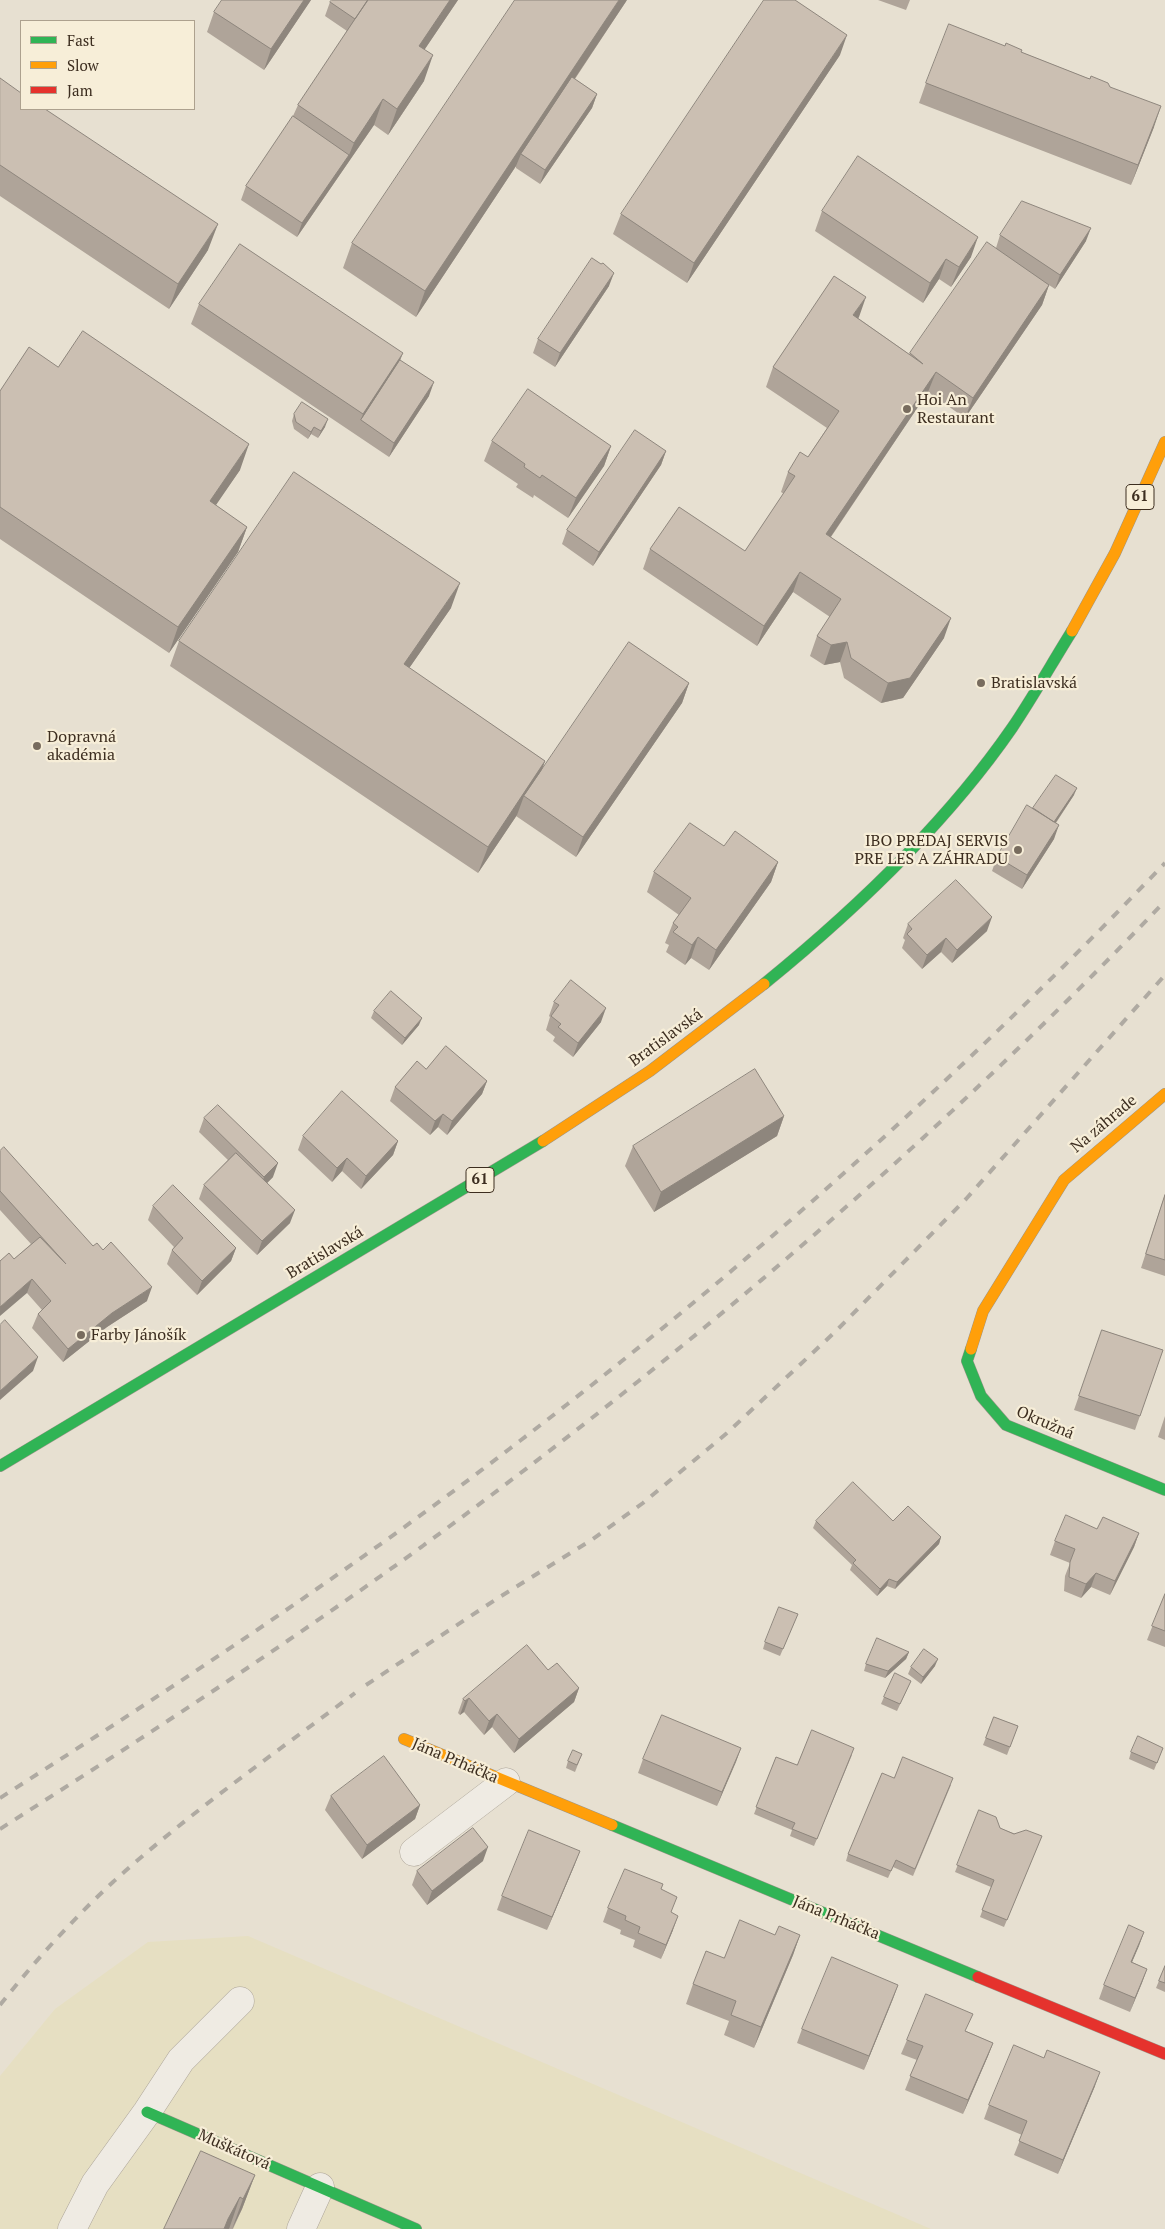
<!DOCTYPE html>
<html>
<head>
<meta charset="utf-8">
<style>
	body { margin:0 }
	#map { position:relative; width:1165px; height:2229px; overflow:hidden; background:#e7e0d1; font-family:"PT Serif",serif }
	canvas { display:block }
	.legend { position:absolute; left:20px; top:20px; width:175px; height:90px; box-sizing:border-box; background:#f7eed8; border:1px solid #ada18e; margin:0; padding:6px 9px; list-style:none; font-size:15px; color:#3d2e20 }
	.legend li { display:flex; align-items:center; gap:10px; height:25px }
	.legend b { width:25px; border:1px solid #ada18e }
</style>
</head>
<body>
<div id="map">
<canvas width="1165" height="2229"></canvas>
<ul class="legend">
<li><b style="height:6px;background:#30b455"></b>Fast</li>
<li><b style="height:6px;background:#ff9f0a"></b>Slow</li>
<li><b style="height:6px;background:#e5322d"></b>Jam</li>
</ul>
</div>
<script>
const ctx = document.querySelector('canvas').getContext('2d');
ctx.lineJoin = 'round';
function fill(path, color) { ctx.fillStyle = color; ctx.fill(path, 'evenodd'); }
function trace(path, color, width, dash) { ctx.strokeStyle = color; ctx.lineWidth = width; ctx.lineCap = dash ? 'butt' : 'round'; ctx.setLineDash(dash || []); ctx.stroke(path); }
function write(font, color, halo, rows, align = 'center') {
  ctx.font = font + ' "PT Serif",serif'; ctx.lineWidth = 4.5; ctx.setLineDash([]); ctx.textBaseline = 'middle'; ctx.strokeStyle = halo; ctx.fillStyle = color; for (const [text, x, y, turn = 0] of rows) {
    ctx.save(); ctx.translate(x, y); ctx.rotate((+turn || 0) * Math.PI / 180); ctx.textAlign = isNaN(turn) ? turn : align; if (halo) ctx.strokeText(text, 0, 0); ctx.fillText(text, 0, 0); ctx.restore();
  }
}
fill(new Path2D(`
	M 248,1936 L 931,2229 L 0,2229 L 0,2076 L 55,2009 L 148,1942 Z`), '#e6dfc2');
const street = new Path2D(`
	M 414,1852 L 506,1782
	M 72,2229 L 95,2184 L 147,2112 L 181,2060 L 240,2001
	M 301,2229 L 320,2187`);
const fast = new Path2D(`
	M 764,984 C 855,910 945,825 1012,728 C 1033,697 1052,663 1072,631
	M 971,1349 L 967,1361 L 981,1396 L 1006,1425 L 1165,1490
	M 0,1466 L 543,1141
	M 612,1825 L 978,1977
	M 147,2112 L 416,2229`);
const slow = new Path2D(`
	M 1072,631 L 1115,553 L 1165,442
	M 543,1141 L 650,1071 L 764,984
	M 971,1349 L 983,1311 L 1064,1180 L 1165,1094
	M 404,1739 L 612,1825`);
const jam = new Path2D(`
	M 978,1977 L 1165,2054`);
trace(street, '#ada599', 29);
trace(fast, '#9c958a', 12);
trace(slow, '#9c958a', 12);
trace(jam, '#9c958a', 12);
trace(street, '#efebe3', 28);
trace(fast, '#30b455', 11);
trace(slow, '#ff9f0a', 11);
trace(jam, '#e5322d', 11);
trace(new Path2D(`
	M 366,1685 L 498,1598 L 593,1539 L 643,1503 L 727,1433 L 836,1331 L 966,1199 L 1165,975
	M 0,1798 C 177,1685 354,1569 521,1440 C 750,1265 965,1072 1165,863
	M 0,1829 C 143,1738 286,1645 424,1545 C 688,1352 939,1138 1165,901
	M 0,2005 C 35,1961 72,1920 113,1882 C 189,1813 274,1754 355,1693`), '#afaaa2', 4, [9, 9]);
fill(new Path2D(`
	M 311,0 L 264,70 L 207,32 L 214,12 Z
	M 458,0 L 425,49 L 424,81 L 388,135 L 374,125 L 297,237 L 241,200 L 246,186 L 293,116 L 298,105 L 347,31 L 325,16 L 330,2 Z
	M 627,0 L 575,79 L 597,94 L 592,108 L 540,184 L 516,168 L 516,166 L 416,317 L 343,268 L 352,243 Z
	M 878,0 L 910,0 L 906,10 Z
	M 1021,52 L 1110,87 L 1154,127 L 1131,185 L 919,103 L 926,83 Z
	M 840,55 L 687,283 L 613,234 L 621,214 Z
	M 0,78 L 208,250 L 169,309 L 0,196 Z
	M 822,211 L 971,257 L 951,287 L 939,279 L 923,303 L 815,231 Z
	M 1000,235 L 1086,241 L 1055,289 L 1049,285 L 1042,305 L 965,418 L 928,392 L 831,537 L 944,638 L 903,698 L 881,703 L 844,678 L 840,662 L 824,665 L 810,656 L 817,636 L 830,617 L 793,592 L 757,646 L 643,569 L 650,549 L 745,551 L 784,494 L 781,492 L 788,472 L 808,457 L 827,428 L 766,387 L 773,367 L 859,317 L 858,318 L 909,354 L 996,248 Z
	M 601,264 L 609,286 L 555,367 L 533,353 L 538,339 Z
	M 199,304 L 400,360 L 429,396 L 389,457 L 191,324 Z
	M 58,367 L 240,470 L 215,505 L 247,527 L 238,552 L 169,653 L 0,539 L 0,391 Z
	M 294,414 L 325,427 L 318,438 L 311,434 L 308,439 L 294,429 L 292,421 Z
	M 492,441 L 611,446 L 604,466 L 568,518 L 534,495 L 533,498 L 516,487 L 518,484 L 484,461 Z
	M 666,451 L 661,465 L 593,566 L 562,544 L 567,530 Z
	M 451,608 L 409,668 L 545,761 L 542,770 L 689,683 L 682,703 L 576,857 L 516,816 L 517,815 L 478,873 L 170,666 L 179,641 Z
	M 1074,795 L 1056,823 L 1054,839 L 1022,889 L 992,871 L 997,857 L 1033,808 Z
	M 724,846 L 778,862 L 771,882 L 709,970 L 691,958 L 685,965 L 666,952 L 669,945 L 665,943 L 673,923 L 679,915 L 647,892 L 654,872 Z
	M 908,924 L 987,931 L 952,963 L 941,952 L 922,969 L 902,948 L 905,940 L 903,938 Z
	M 554,1002 L 601,1022 L 573,1057 L 553,1041 L 555,1037 L 546,1030 L 550,1017 L 549,1016 Z
	M 374,1011 L 419,1025 L 402,1045 L 371,1018 Z
	M 426,1069 L 487,1081 L 482,1094 L 447,1135 L 438,1127 L 430,1135 L 390,1101 L 395,1087 Z
	M 784,1116 L 777,1136 L 654,1212 L 625,1166 L 633,1146 Z
	M 204,1118 L 273,1177 L 267,1183 L 290,1223 L 257,1255 L 199,1199 L 204,1185 L 228,1160 L 199,1132 Z
	M 303,1136 L 398,1141 L 393,1155 L 361,1189 L 342,1171 L 332,1182 L 298,1150 Z
	M 0,1151 L 147,1301 L 107,1327 L 63,1362 L 32,1328 L 38,1314 L 42,1310 L 27,1293 L 14,1259 L 31,1244 L 0,1210 Z
	M 1165,1194 L 1165,1276 L 1141,1268 Z
	M 153,1206 L 236,1248 L 231,1261 L 197,1295 L 167,1264 L 172,1250 L 174,1247 L 148,1220 Z
	M 1102,1330 L 1163,1350 L 1135,1430 L 1074,1410 Z
	M 1165,1416 L 1165,1440 L 1158,1437 Z
	M 816,1521 L 893,1521 L 941,1537 L 939,1544 L 895,1589 L 887,1586 L 877,1596 L 850,1570 L 852,1565 L 813,1528 Z
	M 1097,1529 L 1139,1533 L 1134,1547 L 1110,1595 L 1091,1587 L 1081,1598 L 1064,1591 L 1065,1576 L 1070,1563 L 1050,1555 L 1055,1541 Z
	M 1165,1594 L 1165,1647 L 1147,1640 Z
	M 795,1621 L 780,1656 L 763,1649 L 765,1642 Z
	M 909,1652 L 906,1659 L 885,1678 L 864,1671 L 866,1664 Z
	M 935,1666 L 921,1684 L 908,1674 L 911,1667 Z
	M 548,1670 L 579,1688 L 574,1702 L 514,1753 L 492,1727 L 484,1735 L 464,1712 L 460,1715 L 458,1713 L 463,1699 Z
	M 911,1681 L 897,1711 L 881,1704 L 884,1697 Z
	M 994,1717 L 1018,1726 L 1007,1755 L 983,1745 Z
	M 741,1748 L 717,1806 L 638,1773 L 643,1759 Z
	M 1163,1748 L 1154,1770 L 1129,1759 L 1131,1752 Z
	M 582,1754 L 575,1772 L 566,1768 L 568,1761 Z
	M 852,1755 L 814,1846 L 790,1836 L 792,1830 L 754,1814 L 776,1757 L 797,1765 Z
	M 894,1778 L 951,1785 L 913,1876 L 893,1867 L 888,1878 L 846,1861 L 848,1854 Z
	M 331,1796 L 420,1805 L 415,1819 L 362,1859 L 325,1810 Z
	M 979,1810 L 1000,1828 L 1039,1843 L 1004,1927 L 980,1917 L 991,1887 L 955,1872 Z
	M 483,1861 L 427,1905 L 412,1885 L 417,1871 Z
	M 575,1864 L 547,1930 L 497,1910 L 502,1896 Z
	M 661,1889 L 671,1913 L 673,1930 L 661,1959 L 633,1947 L 635,1940 L 620,1934 L 621,1930 L 603,1922 L 608,1908 Z
	M 1144,1932 L 1132,1962 L 1147,1969 L 1130,2012 L 1099,1999 L 1104,1985 Z
	M 775,1935 L 800,1935 L 793,1955 L 754,2048 L 724,2035 L 729,2021 L 686,2004 L 693,1984 L 724,1958 Z
	M 1165,1966 L 1165,1992 L 1156,1988 Z
	M 898,1985 L 864,2070 L 797,2043 L 802,2029 Z
	M 966,2031 L 993,2043 L 988,2056 L 963,2114 L 905,2090 L 917,2060 L 901,2054 L 907,2040 Z
	M 1095,2086 L 1058,2174 L 1014,2155 L 1022,2135 L 984,2119 L 989,2105 Z
	M 255,2175 L 242,2209 L 233,2229 L 164,2229 Z`), '#afa499');
fill(new Path2D(`
	M 304,0 L 311,0 L 264,70 L 271,49 Z
	M 450,0 L 458,0 L 410,71 L 419,46 Z
	M 619,0 L 627,0 L 523,156 L 521,154 L 516,166 L 416,317 L 425,291 Z
	M 847,35 L 840,55 L 687,283 L 694,263 Z
	M 433,55 L 424,81 L 388,135 L 397,109 Z
	M 597,94 L 592,108 L 540,184 L 545,170 Z
	M 383,99 L 374,125 L 297,237 L 302,223 L 349,155 L 354,143 Z
	M 1161,106 L 1154,127 L 1131,185 L 1138,165 Z
	M 218,224 L 208,250 L 169,309 L 178,284 Z
	M 1091,228 L 1086,241 L 1055,289 L 1060,275 Z
	M 978,237 L 971,257 L 951,287 L 959,267 Z
	M 946,259 L 939,279 L 923,303 L 930,283 Z
	M 614,273 L 609,286 L 555,367 L 560,353 Z
	M 1049,285 L 1042,305 L 965,418 L 973,398 Z
	M 866,297 L 859,317 L 846,335 L 853,315 Z
	M 403,353 L 395,373 L 361,420 L 363,414 Z
	M 936,372 L 928,392 L 819,554 L 826,534 Z
	M 434,382 L 429,396 L 389,457 L 394,443 Z
	M 328,419 L 325,427 L 318,438 L 321,431 Z
	M 314,427 L 311,434 L 308,439 L 311,432 Z
	M 249,444 L 240,470 L 201,527 L 210,501 Z
	M 611,446 L 604,466 L 568,518 L 576,498 Z
	M 666,451 L 661,465 L 593,566 L 599,552 Z
	M 247,527 L 238,552 L 169,653 L 178,627 Z
	M 800,572 L 793,592 L 757,646 L 764,626 Z
	M 460,583 L 451,608 L 394,690 L 404,664 Z
	M 951,618 L 944,638 L 903,698 L 881,703 L 888,683 Z
	M 847,642 L 840,662 L 824,665 L 831,645 Z
	M 689,683 L 682,703 L 576,857 L 583,837 Z
	M 545,761 L 536,786 L 524,796 L 517,815 L 478,873 L 488,847 Z
	M 1077,788 L 1074,795 L 1048,834 L 1050,827 Z
	M 1059,825 L 1054,839 L 1022,889 L 1027,875 Z
	M 778,862 L 771,882 L 709,970 L 716,950 Z
	M 992,917 L 987,931 L 952,963 L 957,950 Z
	M 698,937 L 691,958 L 685,965 L 692,945 Z
	M 946,938 L 941,952 L 922,969 L 927,955 Z
	M 606,1008 L 601,1022 L 573,1057 L 578,1043 Z
	M 422,1018 L 419,1025 L 402,1045 L 405,1038 Z
	M 487,1081 L 482,1094 L 447,1135 L 452,1121 Z
	M 443,1114 L 438,1127 L 430,1135 L 435,1121 Z
	M 784,1116 L 777,1136 L 654,1212 L 661,1192 Z
	M 398,1141 L 393,1155 L 361,1189 L 366,1176 Z
	M 347,1158 L 342,1171 L 332,1182 L 337,1168 Z
	M 278,1163 L 273,1177 L 259,1191 L 264,1177 Z
	M 295,1210 L 290,1223 L 257,1255 L 262,1241 Z
	M 236,1248 L 231,1261 L 197,1295 L 202,1281 Z
	M 32,1279 L 27,1293 L 0,1316 L 0,1307 Z
	M 152,1287 L 147,1301 L 107,1327 L 63,1362 L 68,1349 L 112,1313 Z
	M 38,1357 L 33,1371 L 0,1400 L 0,1391 Z
	M 1139,1533 L 1134,1547 L 1110,1595 L 1115,1581 Z
	M 941,1537 L 939,1544 L 895,1589 L 897,1582 Z
	M 1096,1573 L 1091,1587 L 1081,1598 L 1086,1584 Z
	M 889,1579 L 887,1586 L 877,1596 L 880,1589 Z
	M 909,1652 L 906,1659 L 885,1678 L 888,1671 Z
	M 938,1659 L 935,1666 L 921,1684 L 923,1677 Z
	M 579,1688 L 574,1702 L 514,1753 L 519,1739 Z
	M 469,1698 L 464,1712 L 460,1715 L 465,1701 Z
	M 497,1714 L 492,1727 L 484,1735 L 489,1721 Z
	M 741,1748 L 736,1762 L 717,1806 L 722,1792 Z
	M 420,1805 L 415,1819 L 362,1859 L 367,1845 Z
	M 488,1847 L 483,1861 L 427,1905 L 432,1891 Z
	M 580,1851 L 575,1864 L 547,1930 L 552,1917 Z
	M 678,1916 L 673,1930 L 661,1959 L 666,1945 Z
	M 1144,1932 L 1139,1946 L 1126,1976 L 1131,1962 Z
	M 800,1935 L 793,1955 L 754,2048 L 761,2027 Z
	M 1147,1969 L 1142,1983 L 1130,2012 L 1135,1998 Z
	M 898,1985 L 893,1999 L 864,2070 L 869,2056 Z
	M 993,2043 L 988,2056 L 963,2114 L 968,2100 Z
	M 1100,2072 L 1095,2086 L 1058,2174 L 1063,2160 Z
	M 255,2175 L 242,2209 L 232,2229 L 243,2199 Z
	M 240,2197 L 229,2229 L 224,2229 L 228,2219 Z`), '#8e867d');
const building = new Path2D(`
	M 222,0 L 304,0 L 271,49 L 214,12 Z
	M 332,0 L 368,0 L 355,19 L 330,2 Z
	M 368,0 L 450,0 L 419,46 L 433,55 L 397,109 L 383,99 L 354,143 L 298,105 Z
	M 515,0 L 619,0 L 425,291 L 352,243 Z
	M 764,0 L 795,0 L 847,35 L 694,263 L 621,214 Z
	M 949,24 L 1005,46 L 1006,43 L 1022,50 L 1021,52 L 1087,78 L 1090,79 L 1091,76 L 1108,83 L 1110,87 L 1161,106 L 1138,165 L 926,83 Z
	M 572,77 L 597,94 L 545,170 L 521,154 Z
	M 0,78 L 21,93 L 21,109 L 45,109 L 218,224 L 178,284 L 0,165 Z
	M 293,116 L 349,155 L 302,223 L 246,186 Z
	M 858,156 L 978,237 L 959,267 L 946,259 L 930,283 L 822,211 Z
	M 1022,201 L 1091,228 L 1060,275 L 1000,235 Z
	M 987,242 L 1049,285 L 973,398 L 936,372 L 826,534 L 951,618 L 910,678 L 888,683 L 851,658 L 847,642 L 831,645 L 817,636 L 841,599 L 800,572 L 764,626 L 650,549 L 679,507 L 745,551 L 795,476 L 788,472 L 800,452 L 808,457 L 839,411 L 773,367 L 834,276 L 866,297 L 853,315 L 923,364 L 910,353 Z
	M 240,244 L 403,353 L 363,414 L 199,304 Z
	M 592,258 L 601,264 L 603,263 L 614,273 L 560,353 L 538,339 Z
	M 83,331 L 249,444 L 210,501 L 247,527 L 178,627 L 0,507 L 0,391 L 29,347 L 58,367 Z
	M 400,360 L 434,382 L 394,443 L 361,420 Z
	M 528,389 L 611,446 L 576,498 L 542,475 L 540,478 L 524,467 L 525,464 L 492,441 Z
	M 302,402 L 328,419 L 321,431 L 314,427 L 311,432 L 296,422 L 294,414 Z
	M 635,430 L 666,451 L 599,552 L 567,530 Z
	M 294,472 L 460,583 L 404,664 L 545,761 L 488,847 L 179,641 Z
	M 629,642 L 689,683 L 583,837 L 524,796 Z
	M 1056,775 L 1077,788 L 1054,822 L 1033,808 Z
	M 1027,805 L 1059,825 L 1027,875 L 997,857 Z
	M 690,823 L 724,846 L 735,831 L 778,862 L 716,950 L 698,937 L 692,945 L 673,932 L 678,927 L 673,923 L 691,898 L 654,872 Z
	M 956,880 L 992,917 L 957,950 L 946,938 L 927,955 L 907,934 L 912,929 L 908,924 Z
	M 571,980 L 606,1008 L 578,1043 L 558,1027 L 561,1024 L 551,1016 L 559,1005 L 554,1002 Z
	M 391,991 L 422,1018 L 405,1038 L 374,1011 Z
	M 446,1046 L 487,1081 L 452,1121 L 443,1114 L 435,1121 L 395,1087 L 417,1061 L 426,1069 Z
	M 755,1069 L 784,1116 L 661,1192 L 633,1146 Z
	M 342,1091 L 398,1141 L 366,1176 L 347,1158 L 337,1168 L 303,1136 Z
	M 218,1105 L 278,1163 L 264,1177 L 204,1118 Z
	M 4,1147 L 93,1246 L 97,1243 L 103,1250 L 111,1242 L 152,1287 L 112,1313 L 68,1349 L 38,1314 L 51,1301 L 32,1279 L 0,1307 L 0,1261 L 9,1253 L 14,1259 L 40,1237 L 66,1264 L 0,1191 L 0,1151 Z
	M 236,1153 L 295,1210 L 262,1241 L 204,1185 Z
	M 173,1185 L 236,1248 L 202,1281 L 172,1250 L 183,1238 L 153,1206 Z
	M 1165,1195 L 1165,1260 L 1146,1254 Z
	M 5,1320 L 38,1357 L 0,1391 L 0,1325 Z
	M 1102,1330 L 1163,1350 L 1140,1416 L 1079,1396 Z
	M 853,1482 L 893,1521 L 908,1506 L 941,1537 L 897,1582 L 889,1579 L 880,1589 L 853,1563 L 856,1560 L 816,1521 Z
	M 1066,1515 L 1097,1529 L 1103,1517 L 1139,1533 L 1115,1581 L 1096,1573 L 1086,1584 L 1069,1577 L 1070,1562 L 1075,1549 L 1055,1541 Z
	M 1165,1594 L 1165,1631 L 1152,1626 Z
	M 779,1607 L 798,1614 L 783,1649 L 765,1642 Z
	M 877,1638 L 909,1652 L 888,1671 L 866,1664 Z
	M 527,1645 L 548,1670 L 557,1663 L 579,1688 L 519,1739 L 497,1714 L 489,1721 L 469,1698 L 465,1701 L 463,1699 Z
	M 924,1649 L 938,1659 L 923,1677 L 911,1667 Z
	M 895,1673 L 911,1681 L 900,1704 L 884,1697 Z
	M 662,1715 L 741,1748 L 722,1792 L 643,1759 Z
	M 994,1717 L 1018,1726 L 1010,1747 L 986,1738 Z
	M 812,1730 L 854,1748 L 817,1839 L 792,1829 L 795,1823 L 756,1807 L 776,1757 L 797,1765 Z
	M 1138,1736 L 1163,1748 L 1157,1763 L 1131,1752 Z
	M 573,1750 L 582,1754 L 577,1765 L 568,1761 Z
	M 384,1756 L 420,1805 L 367,1845 L 331,1796 Z
	M 903,1757 L 953,1778 L 915,1869 L 896,1860 L 891,1871 L 848,1854 L 882,1773 L 894,1778 Z
	M 979,1810 L 996,1817 L 1000,1828 L 1014,1834 L 1026,1830 L 1042,1836 L 1007,1920 L 982,1910 L 994,1880 L 957,1865 Z
	M 473,1828 L 488,1847 L 432,1891 L 417,1871 Z
	M 529,1830 L 580,1851 L 552,1917 L 502,1896 Z
	M 625,1869 L 663,1884 L 661,1889 L 677,1897 L 671,1912 L 678,1916 L 666,1945 L 638,1933 L 640,1927 L 625,1920 L 626,1916 L 608,1908 Z
	M 740,1920 L 775,1935 L 779,1926 L 800,1935 L 761,2027 L 731,2015 L 736,2001 L 693,1984 L 706,1951 L 724,1958 Z
	M 1129,1925 L 1144,1932 L 1131,1962 L 1147,1969 L 1135,1998 L 1104,1985 Z
	M 832,1957 L 898,1985 L 869,2056 L 802,2029 Z
	M 1165,1966 L 1165,1983 L 1159,1981 Z
	M 926,1994 L 973,2014 L 965,2031 L 993,2043 L 968,2100 L 910,2076 L 923,2046 L 907,2040 Z
	M 1014,2045 L 1044,2058 L 1047,2050 L 1100,2072 L 1063,2160 L 1019,2141 L 1027,2121 L 989,2105 Z
	M 201,2151 L 255,2175 L 243,2199 L 240,2197 L 228,2219 L 224,2229 L 164,2229 Z`);
fill(building, '#cbbfb2');
trace(building, '#8e867d', 1);
for (const [x, y, r, color] of [
	[907,409,5,"#786c5e"],
	[981,683,5,"#786c5e"],
	[37,746,5,"#786c5e"],
	[1018,850,5,"#786c5e"],
	[81,1335,5,"#786c5e"]
]) { const dot = new Path2D(); dot.arc(x, y, r, 0, 2 * Math.PI); ctx.fillStyle = color; ctx.fill(dot); trace(dot, '#f7eed8', 2); }
for (const [x, y, w] of [
	[1140,497,28],
	[480,1180,28]
]) { const box = new Path2D(); box.roundRect(x - w / 2, y - 12.5, w, 25, 4); ctx.fillStyle = '#f7eed8'; ctx.fill(box); trace(box, '#3d2e20', 1); }
write('bold 15px', '#3d2e20', null, [
	["61",1140,497],
	["61",480,1180]
]);
write('16px', '#3d2e20', '#f7eed8', [
	["Hoi An",917,400],
	["Restaurant",917,418],
	["Bratislavská",991,683],
	["Dopravná",47,737],
	["akadémia",47,755],
	["IBO PREDAJ SERVIS",1008,841,"right"],
	["PRE LES A ZÁHRADU",1008,859,"right"],
	["Farby Jánošík",91,1335]
], 'left');
write('16px', '#3d2e20', '#f7eed8', [
	["Bratislavská",666,1038,-36],
	["Na záhrade",1104,1124,-40],
	["Bratislavská",325,1253,-31],
	["Okružná",1045,1423,23],
	["Jána Prháčka",455,1761,23],
	["Jána Prháčka",836,1918,22],
	["Muškátová",234,2150,24]
]);
</script>
</body>
</html>
